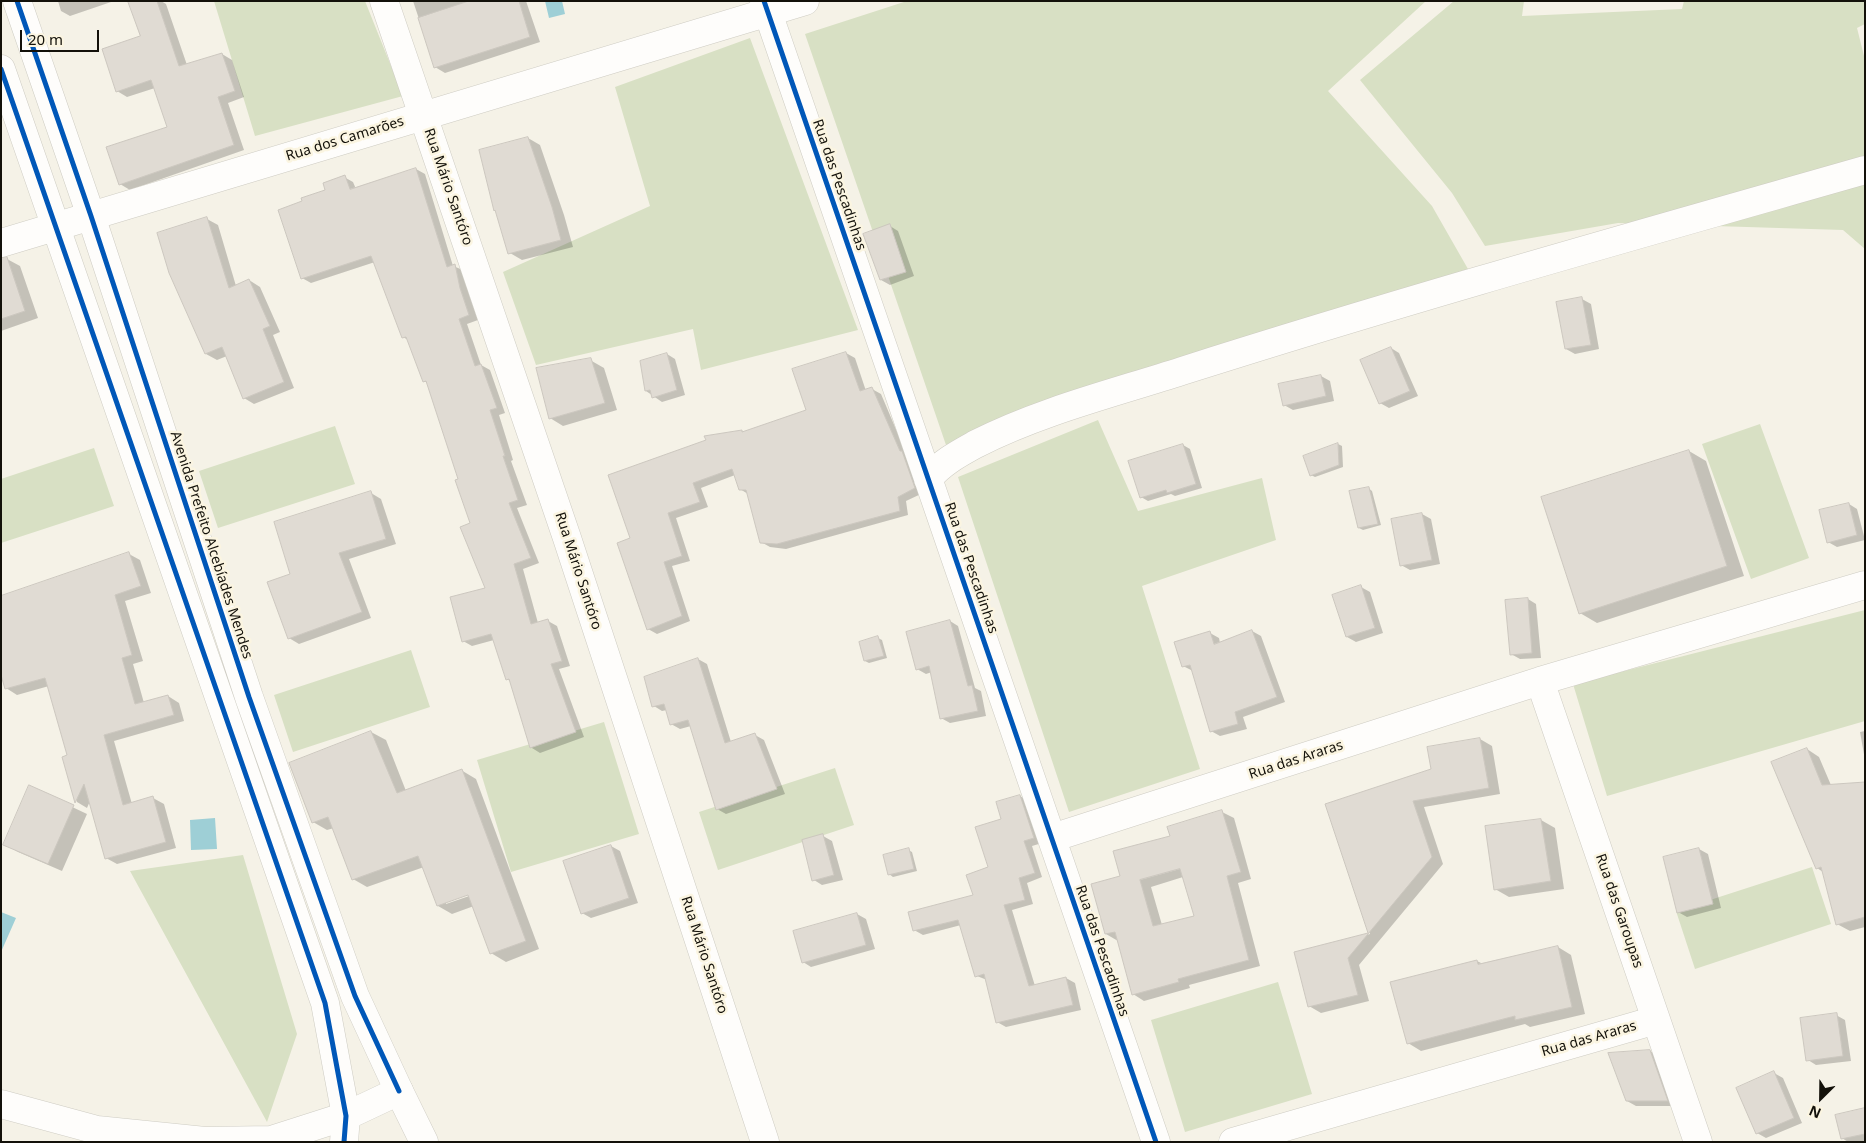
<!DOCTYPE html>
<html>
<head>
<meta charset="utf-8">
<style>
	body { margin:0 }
	#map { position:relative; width:1866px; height:1143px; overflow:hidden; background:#f5f2e7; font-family:"Noto Sans",sans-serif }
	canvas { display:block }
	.frame { position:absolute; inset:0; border:2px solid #13110a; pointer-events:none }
	.north { position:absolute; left:1796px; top:1073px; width:50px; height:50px; -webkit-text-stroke:4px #fbf5e1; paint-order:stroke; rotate:203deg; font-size:14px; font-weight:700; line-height:20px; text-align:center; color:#13110a }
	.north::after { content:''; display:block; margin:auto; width:18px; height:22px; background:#13110a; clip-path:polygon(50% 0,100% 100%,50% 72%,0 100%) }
	.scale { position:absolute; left:20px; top:30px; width:79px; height:22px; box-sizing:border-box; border:2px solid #13110a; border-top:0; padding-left:6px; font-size:15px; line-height:18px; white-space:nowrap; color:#13110a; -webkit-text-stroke:4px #fbf5e1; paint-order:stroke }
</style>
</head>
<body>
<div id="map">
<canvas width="1866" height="1143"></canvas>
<div class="frame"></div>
<div class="north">N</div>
<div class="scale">20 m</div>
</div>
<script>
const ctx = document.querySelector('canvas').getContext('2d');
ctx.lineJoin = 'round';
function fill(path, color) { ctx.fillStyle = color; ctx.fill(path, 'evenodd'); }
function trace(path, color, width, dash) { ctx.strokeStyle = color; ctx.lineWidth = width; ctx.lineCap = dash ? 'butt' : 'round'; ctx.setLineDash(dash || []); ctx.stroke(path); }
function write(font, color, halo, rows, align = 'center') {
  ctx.font = font + ' "Noto Sans",sans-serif'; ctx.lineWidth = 5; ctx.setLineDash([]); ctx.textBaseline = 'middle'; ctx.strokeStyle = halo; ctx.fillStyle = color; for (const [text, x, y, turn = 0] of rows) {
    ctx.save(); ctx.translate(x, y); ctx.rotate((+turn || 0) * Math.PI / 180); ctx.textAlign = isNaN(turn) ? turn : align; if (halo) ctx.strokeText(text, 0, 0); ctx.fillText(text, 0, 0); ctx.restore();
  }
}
fill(new Path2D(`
	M 214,1 L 365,1 L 403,96 L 255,136 Z
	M 907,1 L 1426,1 L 1328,91 L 1432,206 L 1468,269 L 946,445 L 805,34 Z
	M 1454,1 L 1524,1 L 1522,16 L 1682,9 L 1684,1 L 1865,1 L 1865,24 L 1857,28 L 1865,60 L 1865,249 L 1843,230 L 1618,223 L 1485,246 L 1452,193 L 1360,80 Z
	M 750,38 L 858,330 L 701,370 L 693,329 L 536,365 L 503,272 L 650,206 L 615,87 Z
	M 1098,420 L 1138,511 L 1262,478 L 1276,540 L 1142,586 L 1200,769 L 1069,812 L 958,477 Z
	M 1760,424 L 1809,558 L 1751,579 L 1702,444 Z
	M 335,426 L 355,484 L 218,528 L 199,471 Z
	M 94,448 L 114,506 L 1,543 L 1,479 Z
	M 1865,610 L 1865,721 L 1607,796 L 1573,684 Z
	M 411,650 L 430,707 L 293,752 L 274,695 Z
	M 604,722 L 639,834 L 511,872 L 477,760 Z
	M 835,768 L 854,825 L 718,870 L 699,812 Z
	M 243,855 L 297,1034 L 267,1122 L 130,871 Z
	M 1812,867 L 1831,924 L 1695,969 L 1676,911 Z
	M 1278,982 L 1312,1094 L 1185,1132 L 1151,1020 Z`), '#d8e0c4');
fill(new Path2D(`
	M 545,1 L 562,1 L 565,14 L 549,18 Z
	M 215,818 L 217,849 L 191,850 L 190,820 Z
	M 1,912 L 16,918 L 1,952 Z`), '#9ecfd6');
fill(new Path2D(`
	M 58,1 L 114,1 L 70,16 L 61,11 Z
	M 145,1 L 161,1 L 166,4 L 187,65 L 222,54 L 232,60 L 244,97 L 228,103 L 244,150 L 130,190 L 120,184 L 168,128 L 155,88 L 127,97 L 117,91 L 142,37 Z
	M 413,1 L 526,1 L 540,42 L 445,73 L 435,67 Z
	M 528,138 L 540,145 L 564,215 L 573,247 L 522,260 L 510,253 Z
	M 416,169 L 425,174 L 453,266 L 463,270 L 469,294 L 478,320 L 467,324 L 481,365 L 490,370 L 505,413 L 499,415 L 513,460 L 511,461 L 527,505 L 517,508 L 539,563 L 523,569 L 538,623 L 548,621 L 557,626 L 570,666 L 559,669 L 584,737 L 540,753 L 532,748 L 510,681 L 507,679 L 494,640 L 472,646 L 463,641 L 487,589 L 460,479 L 428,383 L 424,381 L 408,340 L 403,337 L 375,262 L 311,283 L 302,278 L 304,202 L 327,190 L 344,177 L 353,182 L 356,189 Z
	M 207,219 L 218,225 L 236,286 L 249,280 L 260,287 L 280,332 L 273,335 L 294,388 L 254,404 L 244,398 L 227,356 L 217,360 L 206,354 L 171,273 Z
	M 890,226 L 898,231 L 914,276 L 890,285 L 881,280 Z
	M 7,259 L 20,266 L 38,318 L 1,331 L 1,261 Z
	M 1582,299 L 1591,304 L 1599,349 L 1575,354 L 1566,349 Z
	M 1391,348 L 1399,353 L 1418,396 L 1389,408 L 1380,403 Z
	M 846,353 L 855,358 L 866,391 L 872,389 L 881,394 L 923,493 L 906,501 L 908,515 L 786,549 L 770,547 L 761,542 L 748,494 L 740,489 L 735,475 L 701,488 L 708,507 L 676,518 L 690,561 L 672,566 L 690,621 L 657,634 L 648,629 L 632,539 L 741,431 L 744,432 L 808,411 Z
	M 667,354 L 675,359 L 685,395 L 662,402 L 646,391 Z
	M 590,360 L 604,368 L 617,410 L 563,426 L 550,418 Z
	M 1321,376 L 1330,381 L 1334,401 L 1293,410 L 1284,405 Z
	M 1338,444 L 1342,446 L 1343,467 L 1315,477 L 1311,475 Z
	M 1183,445 L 1190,449 L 1202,488 L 1175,496 L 1171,494 L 1148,501 L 1141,497 Z
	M 1689,451 L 1706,461 L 1744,576 L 1597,623 L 1580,613 Z
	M 1368,488 L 1372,491 L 1381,525 L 1363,530 L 1359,528 Z
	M 371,493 L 381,499 L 396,544 L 349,559 L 371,618 L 299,644 L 289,638 L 292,575 Z
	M 1849,504 L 1857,509 L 1865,540 L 1837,547 L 1828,542 Z
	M 1422,514 L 1431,519 L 1440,564 L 1410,570 L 1401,565 Z
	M 129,554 L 140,560 L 151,593 L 125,601 L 143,661 L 133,664 L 144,703 L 168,696 L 179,703 L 184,721 L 114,741 L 132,804 L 153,798 L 164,804 L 176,848 L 117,864 L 106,858 L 90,801 L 87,808 L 77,802 L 64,758 L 69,756 L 49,686 L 17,695 L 6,688 Z
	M 1361,587 L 1370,592 L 1383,633 L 1356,642 L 1347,637 Z
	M 1528,599 L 1536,604 L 1541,658 L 1520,659 L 1511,654 Z
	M 950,621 L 958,626 L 975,688 L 981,691 L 986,716 L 950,723 L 941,718 L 932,672 L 926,674 L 917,669 Z
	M 1252,631 L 1261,636 L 1285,702 L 1243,717 L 1247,729 L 1220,736 L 1211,731 L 1193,671 L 1183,666 L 1210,633 L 1219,638 L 1220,643 Z
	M 878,638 L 882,640 L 887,658 L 869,663 L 865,661 Z
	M 698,659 L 707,664 L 731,742 L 755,735 L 764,740 L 785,794 L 726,814 L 717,809 L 691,726 L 680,729 L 671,724 L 667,710 L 662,711 L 654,706 Z
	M 1865,731 L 1865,760 L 1860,732 Z
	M 371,732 L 386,740 L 406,791 L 461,770 L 476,779 L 539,949 L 506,962 L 491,953 L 474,906 L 452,914 L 438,906 L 424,867 L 367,887 L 353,879 L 334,828 L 327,830 L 313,822 ZM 474,892 L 475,894 L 446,904 L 446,902 Z
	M 1480,739 L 1492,746 L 1500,794 L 1424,807 L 1443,864 L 1359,965 L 1369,1001 L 1321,1013 L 1309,1006 L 1295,953 L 1370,934 L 1326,805 L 1432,770 Z
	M 1807,749 L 1819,757 L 1865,865 L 1865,927 L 1850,931 L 1837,924 L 1823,872 L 1817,868 Z
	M 30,787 L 87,814 L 62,871 L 18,852 L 4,844 Z
	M 1020,796 L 1028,801 L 1042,843 L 1032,846 L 1042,877 L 1027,883 L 1033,904 L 1012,910 L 1035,986 L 1066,978 L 1075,983 L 1081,1010 L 1006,1027 L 997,1022 L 987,980 L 977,976 L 961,925 L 923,935 L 914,930 L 974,896 L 989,868 L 1002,820 Z
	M 1222,812 L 1234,818 L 1251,879 L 1238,883 L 1260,966 L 1189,985 L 1190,988 L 1144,1001 L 1133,994 L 1118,941 L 1106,934 L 1122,877 L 1172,837 ZM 1183,877 L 1195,916 L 1162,925 L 1151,887 Z
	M 1541,820 L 1555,828 L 1564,889 L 1509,897 L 1495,889 L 1486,827 Z
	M 823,836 L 832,841 L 843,880 L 822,885 L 814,880 Z
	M 611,846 L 620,851 L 638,903 L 591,918 L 582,913 Z
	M 1699,849 L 1708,854 L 1721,908 L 1687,917 L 1678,912 Z
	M 908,850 L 912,852 L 917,871 L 893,877 L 889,874 Z
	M 857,914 L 866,919 L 875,949 L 811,967 L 803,962 Z
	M 1558,947 L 1571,955 L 1585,1014 L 1530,1027 L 1525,1024 L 1421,1051 L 1408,1043 L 1477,961 L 1483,964 Z
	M 1836,1015 L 1845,1020 L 1851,1061 L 1816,1065 L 1808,1060 Z
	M 1650,1051 L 1658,1056 L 1676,1106 L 1636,1106 L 1627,1101 Z
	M 1774,1073 L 1783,1078 L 1802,1123 L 1766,1138 L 1757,1133 Z
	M 1865,1109 L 1865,1142 L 1848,1142 L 1842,1138 Z`), '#0003');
const building = new Path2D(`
	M 128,1 L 157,1 L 179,66 L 222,53 L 235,91 L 218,97 L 234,145 L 119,185 L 106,147 L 167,127 L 151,80 L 116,92 L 102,49 L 140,36 Z
	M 469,1 L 519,1 L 530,37 L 434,68 L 418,18 Z
	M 528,137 L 552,207 L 561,240 L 508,254 L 495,210 L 494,211 L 479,150 Z
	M 416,168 L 447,267 L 455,264 L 460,288 L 469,315 L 459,319 L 475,366 L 481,364 L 497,408 L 490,410 L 505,456 L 503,456 L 518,500 L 509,503 L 531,558 L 514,564 L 531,624 L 548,619 L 562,661 L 551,664 L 576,732 L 530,748 L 509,679 L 506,680 L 491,634 L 462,642 L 450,597 L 485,588 L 460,527 L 470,523 L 455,480 L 458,479 L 426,381 L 423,382 L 406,337 L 402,338 L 371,256 L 301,279 L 278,210 L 302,201 L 301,198 L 325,190 L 323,183 L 345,175 L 350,189 Z
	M 207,217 L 229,288 L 249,279 L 270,326 L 263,329 L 284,382 L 243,399 L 222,347 L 205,354 L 169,273 L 157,233 Z
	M 890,224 L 906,272 L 880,280 L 863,234 Z
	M 7,257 L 25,311 L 1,319 L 1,258 Z
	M 1582,297 L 1591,345 L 1565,349 L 1556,302 Z
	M 1391,347 L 1410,391 L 1379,404 L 1360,360 Z
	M 846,352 L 860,391 L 872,387 L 900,451 L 902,451 L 915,488 L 898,497 L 900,511 L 777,544 L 760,543 L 746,490 L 739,490 L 732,469 L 693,483 L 700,502 L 668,513 L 682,556 L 664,562 L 682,616 L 647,630 L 617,543 L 630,538 L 608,475 L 706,440 L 704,436 L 742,430 L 742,432 L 806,410 L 792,369 Z
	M 667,353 L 677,390 L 652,398 L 650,390 L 645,391 L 640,361 Z
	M 591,358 L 605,403 L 549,419 L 536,368 Z
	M 1321,375 L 1326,396 L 1283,406 L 1278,384 Z
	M 1338,443 L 1339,465 L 1310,476 L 1303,456 Z
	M 1183,444 L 1196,484 L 1167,493 L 1166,490 L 1140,498 L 1128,461 Z
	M 1689,450 L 1727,566 L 1579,614 L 1541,497 Z
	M 1369,487 L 1378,524 L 1358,528 L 1349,491 Z
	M 371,491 L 386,539 L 339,553 L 362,612 L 288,639 L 267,582 L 290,574 L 274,522 Z
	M 1849,503 L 1857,535 L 1827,543 L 1819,510 Z
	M 1422,513 L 1432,560 L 1400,566 L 1391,519 Z
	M 129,552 L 141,586 L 115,595 L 132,655 L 122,658 L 135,704 L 168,695 L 174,715 L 104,735 L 123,805 L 153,796 L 166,842 L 105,859 L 84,784 L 75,803 L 62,757 L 67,755 L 45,678 L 5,689 L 1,675 L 1,596 Z
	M 1361,585 L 1375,628 L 1346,637 L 1332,595 Z
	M 1528,598 L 1532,653 L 1510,655 L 1505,600 Z
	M 950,620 L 968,686 L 972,685 L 978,711 L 940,719 L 929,666 L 916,670 L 906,632 Z
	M 1252,630 L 1277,697 L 1235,712 L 1238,724 L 1210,732 L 1190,665 L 1182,667 L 1174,642 L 1210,631 L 1214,644 Z
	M 878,636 L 884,656 L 864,661 L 859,642 Z
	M 698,658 L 725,743 L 755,733 L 777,789 L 716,810 L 688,720 L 670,725 L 664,704 L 652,707 L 644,677 Z
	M 371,731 L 397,793 L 462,769 L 526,941 L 490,954 L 468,895 L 437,906 L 418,856 L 352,880 L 328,817 L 312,823 L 289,763 Z
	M 1480,738 L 1489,788 L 1413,801 L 1432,857 L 1348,958 L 1358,995 L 1308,1007 L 1294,952 L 1368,933 L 1325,804 L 1431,769 L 1427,747 Z
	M 1807,748 L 1822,785 L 1865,782 L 1865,917 L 1836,925 L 1821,867 L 1816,869 L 1771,762 Z
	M 29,785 L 74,805 L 48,864 L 3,845 Z
	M 1020,795 L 1034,838 L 1024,841 L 1035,873 L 1019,878 L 1025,900 L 1004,905 L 1029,986 L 1066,977 L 1073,1005 L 996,1023 L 984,974 L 975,977 L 958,920 L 913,931 L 908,912 L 973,895 L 966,875 L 988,867 L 975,827 L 1001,819 L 996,802 Z
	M 1222,810 L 1241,872 L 1227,876 L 1249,960 L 1178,979 L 1179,982 L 1132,995 L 1115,932 L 1105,934 L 1091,884 L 1120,876 L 1113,851 L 1170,836 L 1167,827 ZM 1180,869 L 1194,916 L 1153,926 L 1140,880 Z
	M 1541,819 L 1551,881 L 1494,890 L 1485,826 Z
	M 823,834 L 834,875 L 812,881 L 802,840 Z
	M 611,845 L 629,898 L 581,914 L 563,861 Z
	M 909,848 L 914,869 L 888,875 L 883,855 Z
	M 1699,848 L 1713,904 L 1677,913 L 1663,857 Z
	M 857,913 L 866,945 L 802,963 L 793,931 Z
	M 1558,946 L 1572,1007 L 1515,1020 L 1515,1016 L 1407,1044 L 1390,982 L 1477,960 L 1478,964 Z
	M 1837,1013 L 1843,1056 L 1806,1061 L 1800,1018 Z
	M 1650,1050 L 1668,1101 L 1626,1101 L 1608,1053 Z
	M 1774,1071 L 1794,1118 L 1756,1134 L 1736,1088 Z
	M 1865,1108 L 1865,1134 L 1841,1139 L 1835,1115 Z`);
fill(building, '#e0dbd3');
trace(building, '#ccc7bf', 1);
const minor = new Path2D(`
	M 384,1 L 567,538 L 765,1142
	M 764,1 L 1156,1142
	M 1,243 L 805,1
	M 928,479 C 941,463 958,454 976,444 C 1041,411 1114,393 1182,371 C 1408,299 1637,235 1865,170
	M 1540,681 L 1698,1142
	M 1052,838 L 1540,681 L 1865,585
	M 1233,1142 L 1656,1020`);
const secondary = new Path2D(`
	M 1,1104 L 97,1130 L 205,1141 L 271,1140 L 346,1116 L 399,1091`);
const primary = new Path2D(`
	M 17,1 L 91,216 L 249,697 L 355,996 L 399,1091 L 424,1142
	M 1,69 L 325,1003 L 346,1116 L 344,1142`);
trace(minor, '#ceccc3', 29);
trace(secondary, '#ceccc3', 29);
trace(primary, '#ceccc3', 29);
trace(minor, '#fefdfb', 28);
trace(secondary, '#fefdfb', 28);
trace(primary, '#fefdfb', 28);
trace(new Path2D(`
	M 17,1 L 91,216 L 249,697 L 355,996 L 399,1091
	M 764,1 L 1156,1142
	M 1,69 L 325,1003 L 346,1116 L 344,1142`), '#0057b8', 5);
write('14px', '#13110a', '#fbf5e1', [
	["Rua dos Camarões",345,139,-17],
	["Rua das Pescadinhas",839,185,71],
	["Rua Mário Santóro",448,187,71],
	["Avenida Prefeito Alcebíades Mendes",211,545,72],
	["Rua das Pescadinhas",971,568,71],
	["Rua Mário Santóro",578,571,72],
	["Rua das Araras",1296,760,-18],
	["Rua das Garoupas",1619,911,71],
	["Rua das Pescadinhas",1102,951,71],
	["Rua Mário Santóro",704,955,72],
	["Rua das Araras",1589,1039,-16]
]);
</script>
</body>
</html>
